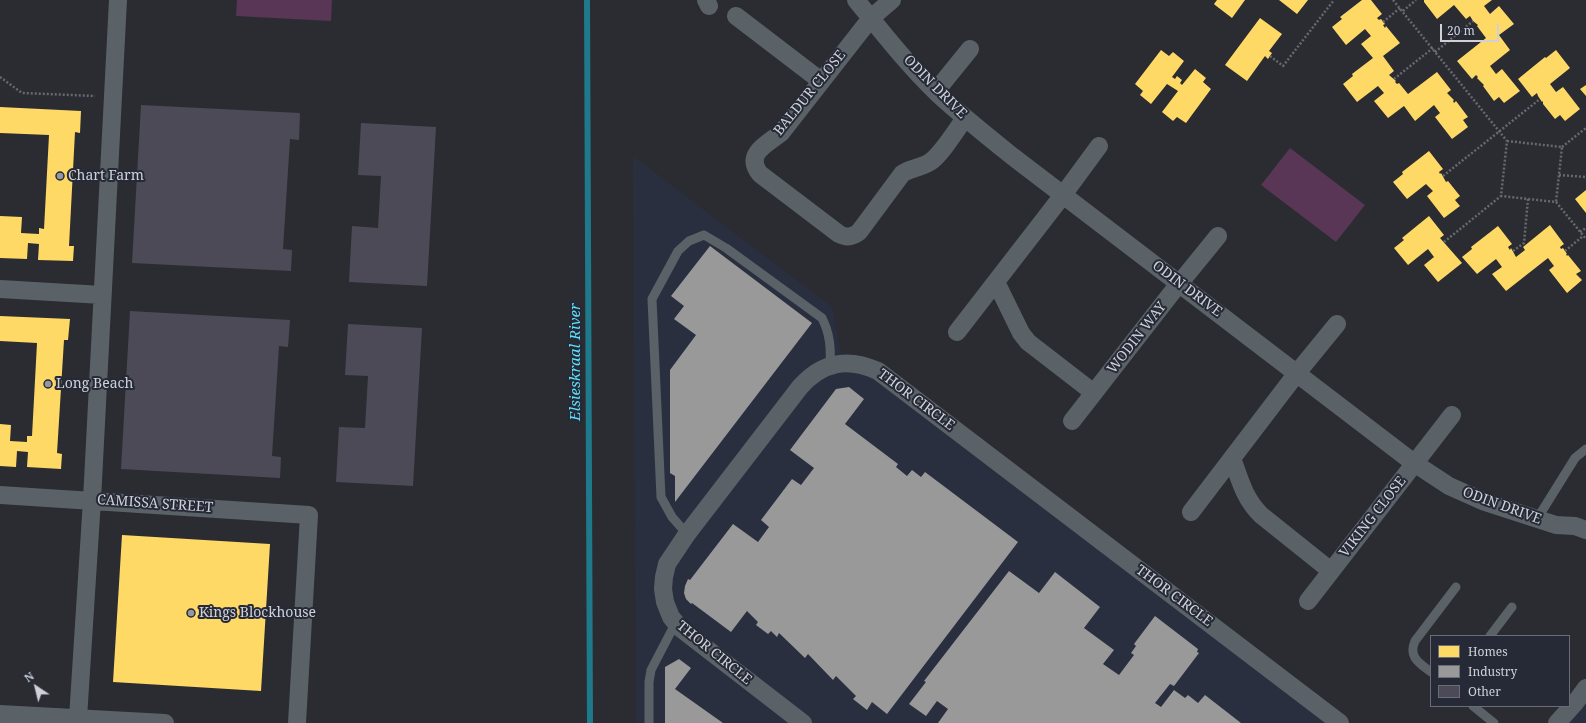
<!DOCTYPE html>
<html>
<head>
<meta charset="utf-8">
<style>
	body { margin:0 }
	#map { position:relative; width:1586px; height:723px; overflow:hidden; background:#2a2c32; font-family:"Noto Serif",serif }
	canvas { display:block }
	.legend { position:absolute; left:1430px; top:635px; width:140px; height:72px; box-sizing:border-box; background:#262a36; border:1px solid #6a6d77; margin:0; padding:5px 7px; list-style:none; font-size:12px; color:#cfd1d9 }
	.legend li { display:flex; align-items:center; gap:8px; height:20px }
	.legend b { width:20px; border:1px solid #6a6d77 }
	.north { position:absolute; left:16px; top:667px; width:40px; height:40px; -webkit-text-stroke:3px #262a36; paint-order:stroke; rotate:325deg; font-size:11px; font-weight:700; line-height:16px; text-align:center; color:#cfd1d9 }
	.north::after { content:''; display:block; margin:auto; width:14px; height:18px; background:#cfd1d9; clip-path:polygon(50% 0,100% 100%,50% 72%,0 100%) }
	.scale { position:absolute; left:1440px; top:24px; width:59px; height:18px; box-sizing:border-box; border:2px solid #cfd1d9; border-top:0; padding-left:5px; font-size:12px; line-height:14px; white-space:nowrap; color:#cfd1d9; -webkit-text-stroke:3px #262a36; paint-order:stroke }
</style>
</head>
<body>
<div id="map">
<canvas width="1586" height="723"></canvas>
<ul class="legend">
<li><b style="height:11px;background:#ffd966"></b>Homes</li>
<li><b style="height:11px;background:#999"></b>Industry</li>
<li><b style="height:11px;background:#4d4a57"></b>Other</li>
</ul>
<div class="north">N</div>
<div class="scale">20 m</div>
</div>
<script>
const ctx = document.querySelector('canvas').getContext('2d');
ctx.lineJoin = 'round';
function fill(path, color) { ctx.fillStyle = color; ctx.fill(path, 'evenodd'); }
function trace(path, color, width, dash) { ctx.strokeStyle = color; ctx.lineWidth = width; ctx.lineCap = dash ? 'butt' : 'round'; ctx.setLineDash(dash || []); ctx.stroke(path); }
function write(font, color, halo, rows, align = 'center') {
  ctx.font = font + ' "Noto Serif",serif'; ctx.lineWidth = 4; ctx.setLineDash([]); ctx.textBaseline = 'middle'; ctx.strokeStyle = halo; ctx.fillStyle = color; for (const [text, x, y, turn = 0] of rows) {
    ctx.save(); ctx.translate(x, y); ctx.rotate((+turn || 0) * Math.PI / 180); ctx.textAlign = isNaN(turn) ? turn : align; if (halo) ctx.strokeText(text, 0, 0); ctx.fillText(text, 0, 0); ctx.restore();
  }
}
fill(new Path2D(`
	M 633,156 L 832,307 L 843,363 L 855,363 L 1340,723 L 636,723 Z
	M 1586,688 L 1586,723 L 1557,723 Z`), '#2a2f3f');
fill(new Path2D(`
	M 237,0 L 332,0 L 331,21 L 236,16 Z
	M 1290,148 L 1365,205 L 1336,242 L 1261,185 Z`), '#593556');
fill(new Path2D(`
	M 1217,0 L 1245,0 L 1232,18 L 1215,5 L 1214,4 Z
	M 1279,0 L 1308,0 L 1297,14 Z
	M 1362,0 L 1371,0 L 1382,14 L 1377,18 L 1379,20 L 1381,19 L 1385,24 L 1383,25 L 1385,28 L 1386,26 L 1400,43 L 1383,56 L 1394,71 L 1389,75 L 1396,81 L 1395,82 L 1397,84 L 1399,83 L 1408,94 L 1437,72 L 1451,90 L 1447,93 L 1454,100 L 1453,101 L 1454,103 L 1456,101 L 1468,117 L 1463,120 L 1468,127 L 1452,139 L 1435,117 L 1440,113 L 1434,105 L 1415,121 L 1404,106 L 1388,118 L 1374,101 L 1384,93 L 1378,86 L 1357,102 L 1343,84 L 1353,76 L 1352,74 L 1373,58 L 1361,44 L 1371,36 L 1365,29 L 1346,45 L 1332,27 L 1342,19 L 1340,17 Z
	M 1424,0 L 1492,0 L 1484,6 L 1490,14 L 1499,6 L 1514,24 L 1499,35 L 1510,50 L 1490,66 L 1496,74 L 1502,69 L 1520,91 L 1504,103 L 1499,97 L 1494,101 L 1483,86 L 1484,85 L 1477,78 L 1478,77 L 1476,75 L 1472,79 L 1457,61 L 1486,38 L 1477,26 L 1478,25 L 1473,21 L 1470,16 L 1466,19 L 1454,5 L 1437,19 L 1424,2 Z
	M 1260,18 L 1282,34 L 1269,51 L 1272,53 L 1268,59 L 1265,56 L 1247,81 L 1225,65 Z
	M 1161,50 L 1169,56 L 1173,52 L 1184,61 L 1172,77 L 1175,79 L 1177,76 L 1182,80 L 1180,83 L 1182,85 L 1195,69 L 1206,78 L 1203,82 L 1211,89 L 1186,123 L 1177,117 L 1173,121 L 1162,112 L 1178,91 L 1167,84 L 1151,104 L 1140,95 L 1143,91 L 1135,84 Z
	M 1556,50 L 1570,68 L 1550,84 L 1556,92 L 1563,87 L 1580,109 L 1565,121 L 1560,115 L 1555,119 L 1543,104 L 1543,101 L 1542,102 L 1538,96 L 1537,93 L 1532,97 L 1518,79 L 1545,57 L 1546,58 Z
	M 1586,85 L 1586,96 L 1580,89 Z
	M 0,107 L 81,111 L 80,133 L 75,132 L 69,246 L 74,246 L 73,261 L 38,260 L 39,244 L 28,243 L 27,259 L 0,258 L 0,216 L 22,217 L 21,233 L 39,234 L 39,228 L 44,229 L 49,135 L 0,133 Z
	M 1429,151 L 1443,169 L 1439,172 L 1440,174 L 1441,173 L 1446,182 L 1448,181 L 1460,196 L 1455,200 L 1460,206 L 1444,218 L 1427,196 L 1433,191 L 1426,184 L 1407,199 L 1393,182 L 1403,174 L 1402,172 Z
	M 1586,190 L 1586,213 L 1575,199 Z
	M 1429,216 L 1444,235 L 1440,238 L 1462,263 L 1438,282 L 1424,265 L 1434,257 L 1428,249 L 1408,265 L 1394,248 L 1404,240 L 1402,238 Z
	M 1550,225 L 1564,244 L 1560,247 L 1561,249 L 1563,248 L 1567,254 L 1566,254 L 1567,256 L 1568,255 L 1581,271 L 1576,274 L 1582,280 L 1567,293 L 1549,270 L 1554,266 L 1548,258 L 1506,291 L 1492,274 L 1502,267 L 1496,259 L 1477,274 L 1462,257 L 1472,249 L 1471,247 L 1498,226 L 1512,244 L 1508,247 L 1510,250 L 1511,248 L 1516,257 L 1525,250 L 1523,247 Z
	M 0,316 L 70,319 L 68,340 L 64,340 L 57,453 L 62,454 L 61,469 L 27,467 L 28,452 L 17,451 L 16,467 L 0,466 L 0,424 L 11,425 L 10,441 L 27,442 L 27,436 L 32,436 L 37,343 L 0,341 Z
	M 122,535 L 270,544 L 261,691 L 113,682 Z`), '#ffd966');
fill(new Path2D(`
	M 710,246 L 812,323 L 675,502 L 675,476 L 670,473 L 670,370 L 696,335 L 674,319 L 684,306 L 671,296 Z
	M 849,387 L 864,399 L 845,424 L 898,464 L 896,467 L 907,476 L 912,470 L 921,477 L 925,472 L 1018,542 L 887,714 L 872,702 L 867,710 L 853,699 L 856,696 L 836,676 L 833,680 L 808,654 L 805,658 L 779,633 L 777,637 L 771,631 L 768,634 L 756,625 L 758,622 L 747,611 L 731,632 L 692,603 L 691,604 L 686,599 L 684,593 L 685,586 L 688,579 L 690,580 L 733,524 L 758,542 L 769,527 L 761,520 L 792,479 L 801,485 L 814,468 L 790,450 L 836,389 Z
	M 1009,571 L 1039,593 L 1055,572 L 1100,607 L 1084,628 L 1114,650 L 1103,664 L 1119,675 L 1134,655 L 1131,653 L 1136,646 L 1134,644 L 1155,616 L 1198,649 L 1197,652 L 1199,653 L 1174,686 L 1170,684 L 1155,703 L 1161,707 L 1174,690 L 1185,698 L 1188,695 L 1198,703 L 1205,695 L 1241,723 L 938,723 L 948,709 L 937,701 L 926,716 L 909,704 L 926,682 L 924,681 Z
	M 679,659 L 691,668 L 675,689 L 723,723 L 665,723 L 665,667 Z`), '#999');
trace(new Path2D(`
	M 587,0 L 590,723`), '#1e798b', 6);
fill(new Path2D(`
	M 141,105 L 300,113 L 299,140 L 290,139 L 283,249 L 292,250 L 291,271 L 132,263 Z
	M 361,123 L 436,127 L 427,286 L 349,282 L 352,226 L 378,228 L 381,176 L 358,175 Z
	M 130,311 L 290,320 L 288,347 L 279,346 L 272,456 L 281,457 L 280,478 L 121,469 Z
	M 348,324 L 422,328 L 413,486 L 336,482 L 339,427 L 365,428 L 368,376 L 345,375 Z`), '#4d4a57');
trace(new Path2D(`
	M 1393,0 L 1507,141 L 1501,196 L 1556,202 L 1586,239
	M 1403,11 L 1416,0
	M 1383,22 L 1400,8
	M 1435,52 L 1473,21
	M 1270,56 L 1283,66 L 1334,0
	M 0,77 L 22,93 L 95,96
	M 1394,79 L 1433,48
	M 1507,141 L 1562,147 L 1556,202
	M 1562,147 L 1586,128
	M 1559,175 L 1586,177
	M 1443,176 L 1540,99
	M 1580,232 L 1586,228
	M 1444,242 L 1501,196
	M 1513,251 L 1524,243 L 1528,199
	M 1565,251 L 1583,236`), '#666a70', 2.5, [2, 2]);
trace(new Path2D(`
	M 1537,519 L 1575,458 L 1586,449
	M 687,534 L 672,517 L 661,497 L 652,299 L 678,251 L 689,241 L 704,235 L 726,248 L 822,318 C 830,334 831,348 830,365
	M 1490,636 L 1512,607
	M 1431,672 C 1419,663 1408,657 1415,641 L 1456,587
	M 1473,706 L 1494,723
	M 649,723 L 649,682 L 651,670 L 675,624`), '#5a6268', 9);
trace(new Path2D(`
	M 706,0 L 709,6
	M 856,0 C 882,32 908,65 937,93 C 961,115 987,136 1012,156 L 1414,463 L 1449,486 L 1485,502 L 1556,525 L 1575,526 L 1586,530
	M 892,0 L 871,18 L 781,133 C 767,144 744,154 760,174 L 839,234 C 847,238 852,237 859,232 L 902,174 C 910,168 921,168 930,162 C 941,155 957,129 965,118
	M 736,16 L 821,81
	M 936,91 L 970,49
	M 996,282 L 1021,333 L 1028,342 L 1094,393
	M 0,289 L 102,295
	M 957,332 L 1063,195 L 1099,146
	M 1072,421 L 1170,295 L 1218,236
	M 1232,458 C 1240,480 1244,498 1261,515 L 1331,571
	M 0,495 L 309,515 L 297,723
	M 1191,512 L 1297,373 L 1337,324
	M 1308,601 L 1452,415
	M 0,714 L 165,723
	M 78,718 L 92,500 L 118,0
	M 803,723 L 680,628 L 671,617 L 665,602 L 663,589 L 664,577 L 667,564 L 687,534 L 800,387 C 822,362 847,357 878,371 L 1340,723
	M 1557,723 L 1575,703 L 1586,688`), '#5a6268', 18);
for (const [x, y, r, color] of [
	[60,176,4,"#95979f"],
	[48,384,4,"#95979f"],
	[191,613,4,"#95979f"]
]) { const dot = new Path2D(); dot.arc(x, y, r, 0, 2 * Math.PI); ctx.fillStyle = color; ctx.fill(dot); trace(dot, '#262a36', 1.5); }
write('14px', '#cfd1d9', '#262a36', [
	["ODIN DRIVE",935,87,45],
	["BALDUR CLOSE",810,93,-51],
	["ODIN DRIVE",1187,289,37],
	["WODIN WAY",1137,338,-52],
	["THOR CIRCLE",916,400,37],
	["CAMISSA STREET",155,504,4],
	["ODIN DRIVE",1502,506,20],
	["VIKING CLOSE",1373,517,-52],
	["THOR CIRCLE",1174,596,37],
	["THOR CIRCLE",714,653,39]
]);
write('14px', '#cfd1d9', '#262a36', [
	["Chart Farm",68,176],
	["Long Beach",56,384],
	["Kings Blockhouse",199,613]
], 'left');
write('italic 15px', '#5de1fd', '#262a36', [
	["Elsieskraal River",576,362,-90]
]);
</script>
</body>
</html>
